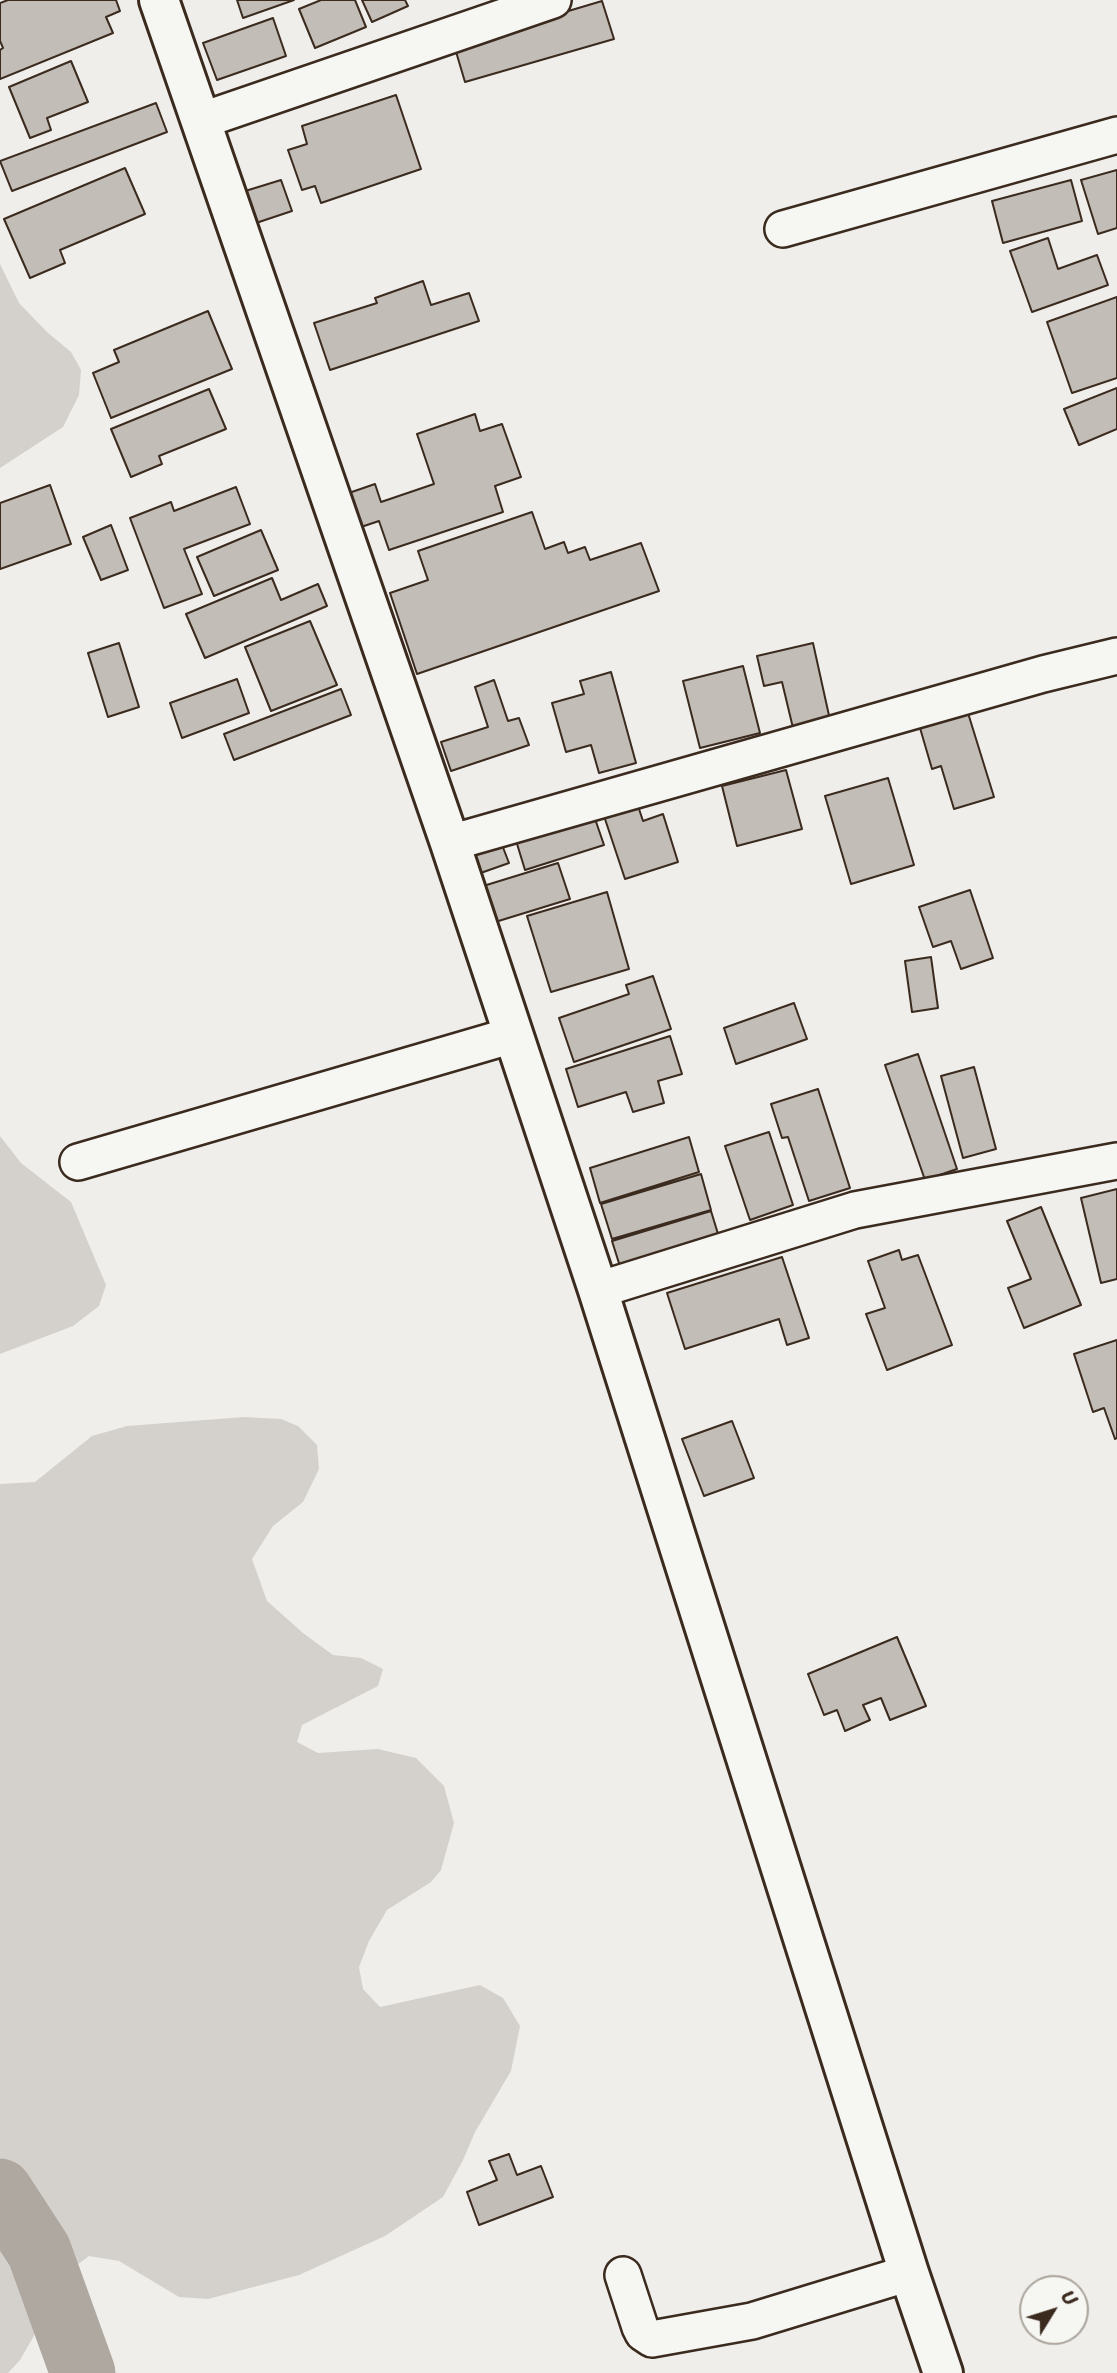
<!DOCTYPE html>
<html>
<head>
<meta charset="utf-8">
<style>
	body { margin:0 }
	#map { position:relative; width:1117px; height:2373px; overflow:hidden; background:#efeeea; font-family:Sriracha,sans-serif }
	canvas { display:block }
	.north { position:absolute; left:1019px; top:2275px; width:70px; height:70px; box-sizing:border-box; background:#f6f6f2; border:2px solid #aba49d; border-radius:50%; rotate:52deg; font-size:19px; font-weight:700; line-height:28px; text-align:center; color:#3b2a1e }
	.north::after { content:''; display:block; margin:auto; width:24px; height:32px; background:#3b2a1e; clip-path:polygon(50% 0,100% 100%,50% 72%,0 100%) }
</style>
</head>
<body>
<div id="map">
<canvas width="1117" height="2373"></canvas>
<div class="north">U</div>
</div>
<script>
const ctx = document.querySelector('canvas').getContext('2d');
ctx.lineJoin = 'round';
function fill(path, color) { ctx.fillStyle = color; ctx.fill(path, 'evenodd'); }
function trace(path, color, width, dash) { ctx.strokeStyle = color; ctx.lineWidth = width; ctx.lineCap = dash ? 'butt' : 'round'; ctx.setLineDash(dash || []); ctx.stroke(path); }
fill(new Path2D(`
	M 0,264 L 19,303 L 47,332 L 71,352 L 81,370 L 79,395 L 63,427 L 0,468 Z
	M 0,1136 L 21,1163 L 71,1202 L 106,1285 L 99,1306 L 73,1326 L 0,1354 Z
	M 244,1417 L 281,1419 L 298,1426 L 317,1445 L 319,1469 L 303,1502 L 273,1526 L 252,1559 L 267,1601 L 303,1633 L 333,1655 L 361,1658 L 383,1669 L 378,1686 L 302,1725 L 297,1742 L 318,1753 L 378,1749 L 416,1758 L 444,1786 L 454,1823 L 441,1870 L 431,1882 L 387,1910 L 369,1941 L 359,1967 L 363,1989 L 380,2007 L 480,1985 L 503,1998 L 520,2026 L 511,2071 L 475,2132 L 463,2160 L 443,2197 L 385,2236 L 299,2275 L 208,2299 L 179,2297 L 119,2261 L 89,2256 L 73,2268 L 20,2360 L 8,2373 L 0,2373 L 0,1484 L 35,1482 L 92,1436 L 127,1426 Z`), '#d4d1cc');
trace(new Path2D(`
	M 0,2191 L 39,2251 L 83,2373`), '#afa8a1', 65);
const building = new Path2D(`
	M 8,0 L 116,0 L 120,11 L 106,17 L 113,33 L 0,79 L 0,50 L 3,48 L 0,41 L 0,3 Z
	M 237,0 L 294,0 L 243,18 Z
	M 321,0 L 355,0 L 366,27 L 315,48 L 299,9 Z
	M 362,0 L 405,0 L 408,6 L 372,22 Z
	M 602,1 L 614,39 L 465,82 L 454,45 Z
	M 273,18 L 286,56 L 217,80 L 203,43 Z
	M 71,61 L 88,102 L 47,118 L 51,130 L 30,138 L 9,87 Z
	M 396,95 L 421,169 L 321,203 L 315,186 L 302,190 L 288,150 L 307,144 L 302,126 Z
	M 156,103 L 167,132 L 12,191 L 0,161 Z
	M 125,168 L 145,214 L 60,250 L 65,263 L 30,278 L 4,219 Z
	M 1117,170 L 1117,228 L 1098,234 L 1081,180 Z
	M 281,180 L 292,211 L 253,224 L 242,192 Z
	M 1071,180 L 1082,221 L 1003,243 L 992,201 Z
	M 1048,238 L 1058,269 L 1097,255 L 1108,285 L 1032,312 L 1010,251 Z
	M 423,281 L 431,305 L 469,293 L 479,321 L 330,370 L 314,323 L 377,303 L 375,298 Z
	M 1117,297 L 1117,378 L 1072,393 L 1047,322 Z
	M 208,311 L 232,369 L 111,418 L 93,373 L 119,362 L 114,350 Z
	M 1117,388 L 1117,429 L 1079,445 L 1064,409 Z
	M 209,389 L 226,429 L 159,456 L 162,464 L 131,477 L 111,429 Z
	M 475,414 L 480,431 L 502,424 L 521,477 L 495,486 L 503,512 L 389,550 L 379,521 L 355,529 L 343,495 L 375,484 L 381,502 L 434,484 L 417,434 Z
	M 50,485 L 71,544 L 0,569 L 0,503 Z
	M 236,487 L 250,524 L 184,549 L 202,594 L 164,608 L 130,518 L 171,502 L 174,511 Z
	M 532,512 L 545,549 L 564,542 L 568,553 L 585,547 L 590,560 L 641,543 L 659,591 L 417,674 L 390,593 L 428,580 L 418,551 Z
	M 111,525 L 128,570 L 101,580 L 83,537 Z
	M 261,530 L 278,570 L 214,596 L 197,557 Z
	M 272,578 L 281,600 L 318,584 L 327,606 L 205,658 L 186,614 Z
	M 310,621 L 337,685 L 271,711 L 245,647 Z
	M 119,643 L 139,707 L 108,717 L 88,653 Z
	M 813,643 L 830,720 L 793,728 L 782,682 L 764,686 L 757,656 Z
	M 743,666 L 760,733 L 700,748 L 683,681 Z
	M 611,672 L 636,763 L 599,773 L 591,745 L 566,752 L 552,703 L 584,694 L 580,681 Z
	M 237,679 L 249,713 L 182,738 L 170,703 Z
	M 494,680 L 508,721 L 519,718 L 529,745 L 451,771 L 441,742 L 488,727 L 475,687 Z
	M 341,689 L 351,715 L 234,760 L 224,734 Z
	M 968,713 L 994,797 L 954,809 L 941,766 L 932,769 L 920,728 Z
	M 786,770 L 802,829 L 737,846 L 722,786 Z
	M 888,778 L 914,865 L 851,884 L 825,796 Z
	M 635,797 L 643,821 L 663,814 L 678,862 L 625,879 L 601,807 Z
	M 592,810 L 604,845 L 525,870 L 514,834 Z
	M 499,837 L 509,863 L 475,875 L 465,850 Z
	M 558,863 L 570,899 L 492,923 L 480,887 Z
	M 970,890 L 993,958 L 961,969 L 951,941 L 933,947 L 919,907 Z
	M 607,892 L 629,969 L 551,992 L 527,916 Z
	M 931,957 L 938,1008 L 912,1012 L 905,961 Z
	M 653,976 L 671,1029 L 574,1062 L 559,1018 L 629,994 L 626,985 Z
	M 794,1003 L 807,1039 L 736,1064 L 724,1028 Z
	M 670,1036 L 682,1074 L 658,1081 L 664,1103 L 633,1112 L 626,1092 L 578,1107 L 566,1069 Z
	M 918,1054 L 957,1169 L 925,1180 L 885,1065 Z
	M 974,1067 L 996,1149 L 963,1158 L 941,1076 Z
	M 818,1089 L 850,1188 L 809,1201 L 788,1137 L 782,1138 L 771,1104 Z
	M 769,1132 L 793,1205 L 750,1220 L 725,1146 Z
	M 689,1137 L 699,1172 L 600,1203 L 590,1168 Z
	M 701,1174 L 711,1210 L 612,1239 L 601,1204 Z
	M 1117,1189 L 1117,1279 L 1101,1283 L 1081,1198 Z
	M 1041,1207 L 1081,1305 L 1024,1328 L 1008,1288 L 1031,1279 L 1007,1221 Z
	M 711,1211 L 722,1247 L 623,1276 L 612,1241 Z
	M 899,1250 L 902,1260 L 918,1255 L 952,1345 L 887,1370 L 866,1314 L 885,1308 L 868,1261 Z
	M 782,1257 L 809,1338 L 787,1345 L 779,1319 L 685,1349 L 667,1293 Z
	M 1117,1340 L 1117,1438 L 1115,1439 L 1104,1408 L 1093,1412 L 1074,1354 Z
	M 732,1421 L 754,1478 L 704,1496 L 682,1439 Z
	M 897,1637 L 926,1706 L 890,1720 L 881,1698 L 863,1705 L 870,1720 L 845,1731 L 837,1710 L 824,1715 L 808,1674 Z
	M 509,2154 L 517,2175 L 541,2166 L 553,2197 L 479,2225 L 467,2192 L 497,2180 L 489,2161 Z`);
fill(building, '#c2bdb7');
trace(building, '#3b2a1e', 2);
const street = new Path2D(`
	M 200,121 L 553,0
	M 783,229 L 1117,135
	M 450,843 L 1043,674 L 1117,656
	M 78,1162 L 513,1035
	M 598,1290 L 855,1210 L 1117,1161
	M 623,2275 L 640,2327 L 643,2333 L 652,2339 L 752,2321 L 909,2273`);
const secondary = new Path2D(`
	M 159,0 L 450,843 L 598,1290 L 909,2273 L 943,2373`);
trace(street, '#3b2a1e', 40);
trace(secondary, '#3b2a1e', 44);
trace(street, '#f6f6f2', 35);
trace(secondary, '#f6f6f2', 38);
</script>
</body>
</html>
